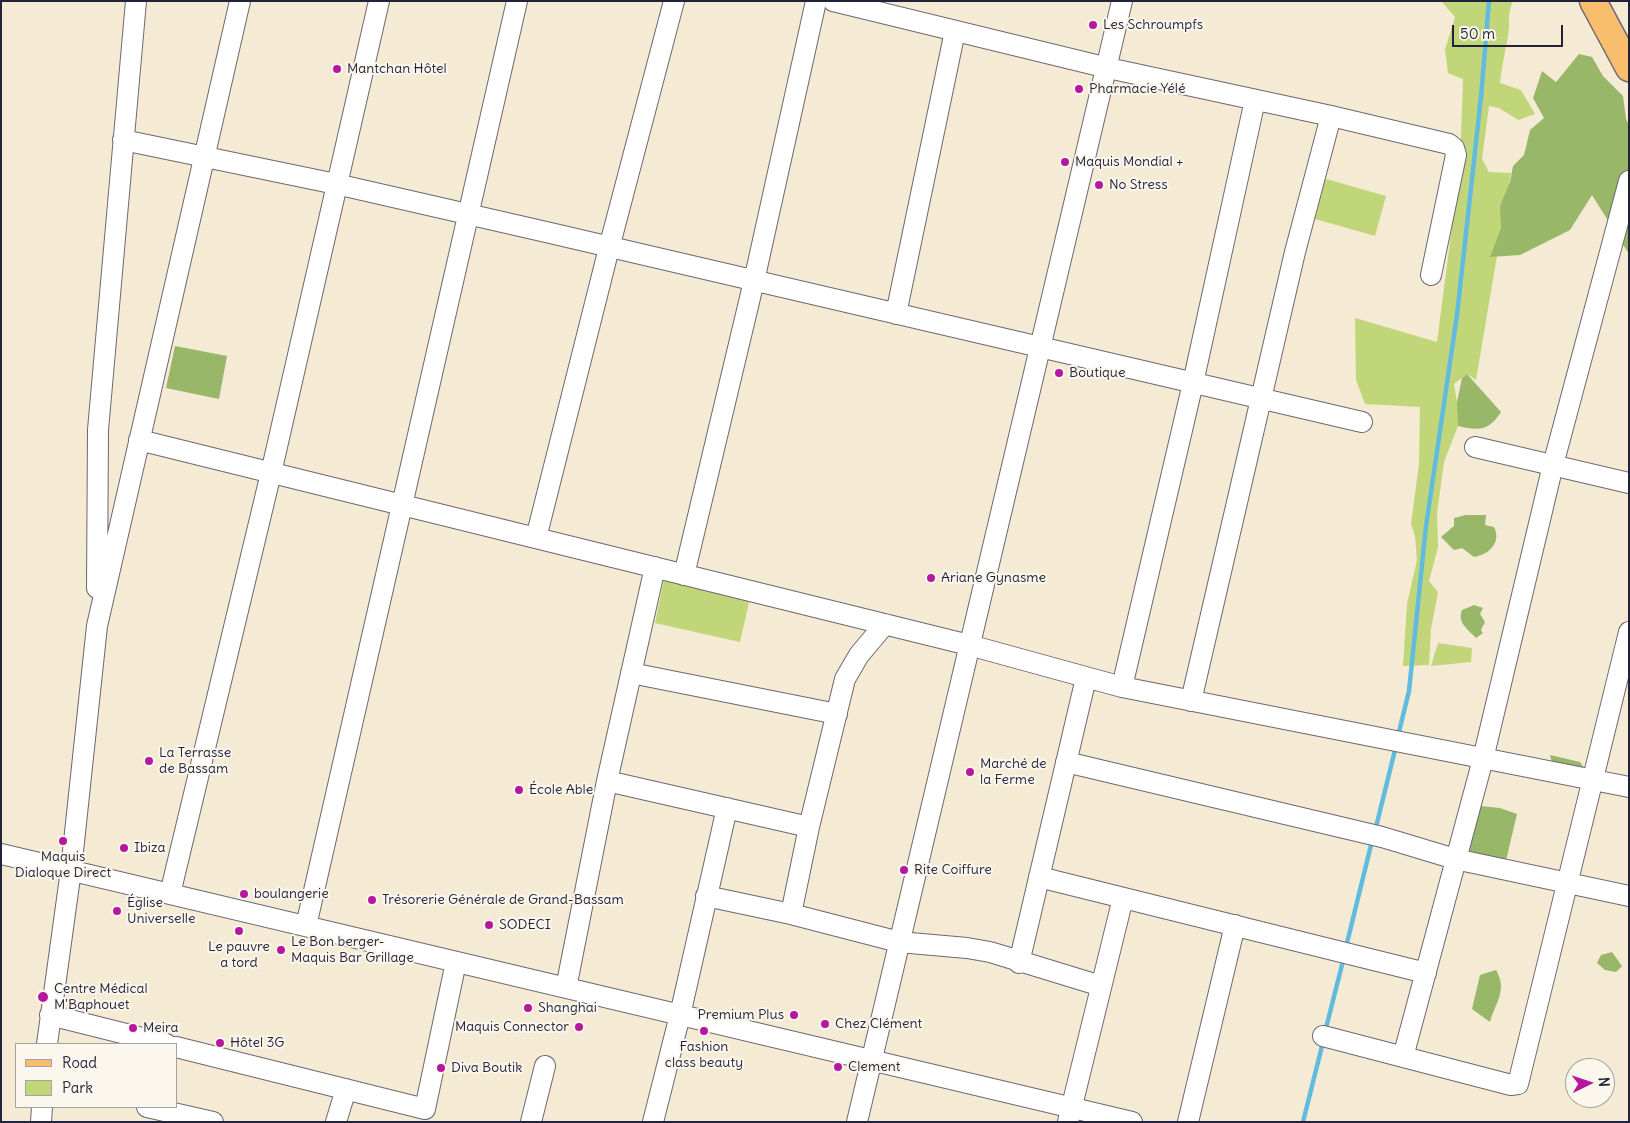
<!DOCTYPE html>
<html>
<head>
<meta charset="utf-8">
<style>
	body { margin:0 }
	#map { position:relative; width:1630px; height:1123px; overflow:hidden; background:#f5ead4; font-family:Delius,sans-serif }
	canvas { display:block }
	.frame { position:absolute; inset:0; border:2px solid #22223b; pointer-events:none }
	.legend { position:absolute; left:15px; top:1043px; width:162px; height:65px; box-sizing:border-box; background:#fbf7ec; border:1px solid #a4a2a5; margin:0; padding:6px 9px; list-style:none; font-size:15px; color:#22223b }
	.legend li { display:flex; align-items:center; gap:10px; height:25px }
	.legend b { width:25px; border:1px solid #a4a2a5 }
	.north { position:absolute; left:1565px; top:1058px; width:50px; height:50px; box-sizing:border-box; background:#fbf7ec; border:1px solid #a4a2a5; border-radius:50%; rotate:86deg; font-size:14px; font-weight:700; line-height:20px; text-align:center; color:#22223b }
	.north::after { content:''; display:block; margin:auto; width:18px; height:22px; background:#b5179e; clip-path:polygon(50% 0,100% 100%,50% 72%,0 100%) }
	.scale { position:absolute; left:1452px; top:25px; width:111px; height:22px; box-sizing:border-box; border:2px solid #22223b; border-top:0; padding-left:6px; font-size:15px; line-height:18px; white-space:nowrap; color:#22223b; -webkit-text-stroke:4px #fbf7ec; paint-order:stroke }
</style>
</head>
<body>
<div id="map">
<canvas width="1630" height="1123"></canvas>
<div class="frame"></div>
<ul class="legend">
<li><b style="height:6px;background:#f9be6d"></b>Road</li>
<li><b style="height:14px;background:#c1d679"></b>Park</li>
</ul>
<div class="north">N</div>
<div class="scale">50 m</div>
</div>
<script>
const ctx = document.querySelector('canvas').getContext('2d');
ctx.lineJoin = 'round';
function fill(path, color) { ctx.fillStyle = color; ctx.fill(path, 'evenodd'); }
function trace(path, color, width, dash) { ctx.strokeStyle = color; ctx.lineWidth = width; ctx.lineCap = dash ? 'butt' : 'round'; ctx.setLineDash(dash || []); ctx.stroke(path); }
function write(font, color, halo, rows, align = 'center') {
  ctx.font = font + ' Delius,sans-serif'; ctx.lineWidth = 4; ctx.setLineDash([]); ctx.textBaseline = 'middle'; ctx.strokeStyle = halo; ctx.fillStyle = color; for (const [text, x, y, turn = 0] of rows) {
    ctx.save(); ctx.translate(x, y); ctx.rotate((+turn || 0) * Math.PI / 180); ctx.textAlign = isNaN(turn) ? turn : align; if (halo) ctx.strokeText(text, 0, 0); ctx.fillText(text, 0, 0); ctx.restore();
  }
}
fill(new Path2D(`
	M 1441,1 L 1513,1 C 1506,18 1511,22 1508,36 C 1505,52 1502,66 1500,83 L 1521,90 L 1535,114 L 1518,120 L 1499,108 L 1489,106 L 1482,159 L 1489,172 L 1511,173 L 1476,380 L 1467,374 L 1454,384 L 1460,421 L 1444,462 L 1437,513 L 1438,547 L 1429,581 L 1438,592 L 1431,629 L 1429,665 L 1403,666 L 1407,604 L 1417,560 L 1415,536 L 1411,524 L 1419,464 L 1420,407 L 1365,404 L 1356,380 L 1355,318 L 1437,342 L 1460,165 L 1463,79 L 1448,73 L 1445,50 L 1455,17 Z
	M 1319,177 L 1386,196 L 1375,236 L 1308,217 Z
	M 664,579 L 750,598 L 740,642 L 655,623 Z
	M 1438,643 L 1472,648 L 1471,662 L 1431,666 Z`), '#c1d679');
fill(new Path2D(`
	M 1579,54 L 1592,57 L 1603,76 L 1623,96 L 1626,119 L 1629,125 L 1629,254 L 1592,195 L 1570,230 L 1520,255 L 1490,257 L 1501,228 L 1500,206 L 1510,182 L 1513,166 L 1524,155 L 1530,130 L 1544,118 L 1533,98 L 1542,71 L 1556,82 Z
	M 175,346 L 227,356 L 219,399 L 166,388 Z
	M 1467,374 L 1501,412 C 1489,431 1479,431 1458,426 L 1457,402 L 1462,378 Z
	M 1466,515 L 1486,515 L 1485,525 L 1494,527 C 1502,543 1488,555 1474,557 L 1462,548 L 1454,550 L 1441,537 L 1454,526 L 1454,518 Z
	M 1474,605 L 1483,608 L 1480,614 L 1485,622 L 1481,630 L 1483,633 L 1476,638 C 1468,629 1457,623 1462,610 Z
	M 1550,755 L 1580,762 L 1584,768 L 1552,763 Z
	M 1480,806 L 1500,808 L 1517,814 L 1504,869 L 1464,858 L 1477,821 L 1477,807 Z
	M 1612,952 L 1622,966 L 1616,972 L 1605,970 L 1597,963 L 1601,955 Z
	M 1496,970 C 1508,991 1495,1003 1490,1022 L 1472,1009 L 1480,975 Z`), '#98b769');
trace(new Path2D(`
	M 1398,736 L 1409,691 L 1426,526 L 1457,315 L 1481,97 L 1489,1
	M 1375,831 L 1396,746
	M 1346,947 L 1372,841
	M 1325,1032 L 1344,957
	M 1303,1122 L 1323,1042`), '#60bbde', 4.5);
const minor = new Path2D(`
	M 833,1 L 1108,68 L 1331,116 L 1449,144 L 1454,148 L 1456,155 L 1431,275
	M 123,140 L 336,184 L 546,232 L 1362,422
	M 896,314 L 955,31
	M 139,440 L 969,645 L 1122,687 L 1629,787
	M 1475,447 L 1629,483
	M 536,538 L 609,248 L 674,1
	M 684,575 L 754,281 L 816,1
	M 97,588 L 98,430 L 136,1
	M 631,673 L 837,714
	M 1122,687 L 1193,383 L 1255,100
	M 1191,701 L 1295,252 L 1331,116
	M 1066,762 L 1382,837 L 1455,859 L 1629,896
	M 607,781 L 809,827
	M 1,854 L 1132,1122
	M 1039,877 L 1426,973
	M 170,894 L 271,473 L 379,1
	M 706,896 L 791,914 L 899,942 L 967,948 L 990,952 L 1101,986
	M 791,914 L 809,827 L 845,679 L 859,655 L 885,624
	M 306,926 L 517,1
	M 1019,963 L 1086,678
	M 566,988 L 607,781 L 655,567
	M 50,1015 L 166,1044
	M 1323,1036 L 1511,1085 L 1518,1084 L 1629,632
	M 47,1044 L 71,870 L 97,626 L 240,1
	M 176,1047 L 425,1109 L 456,962
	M 1403,1057 L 1483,759 L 1553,465 L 1629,181
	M 147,1107 L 213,1122
	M 41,1122 L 42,1107
	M 336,1122 L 346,1089
	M 531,1122 L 545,1066
	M 653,1122 L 680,1015 L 727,808
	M 857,1122 L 1122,1
	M 1068,1122 L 1123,898
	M 1188,1122 L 1235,925`);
const major = new Path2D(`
	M 1593,1 L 1629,68`);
trace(minor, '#6c6871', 22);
trace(major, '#6c6871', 29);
trace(minor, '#fff', 20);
trace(major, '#f9be6d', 26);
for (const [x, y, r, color] of [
	[1093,25,5,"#b5179e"],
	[337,69,5,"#b5179e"],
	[1079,89,5,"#b5179e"],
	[1065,162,5,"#b5179e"],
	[1099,185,5,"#b5179e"],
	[1059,373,5,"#b5179e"],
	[931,578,5,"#b5179e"],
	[149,761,5,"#b5179e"],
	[970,772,5,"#b5179e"],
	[519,790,5,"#b5179e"],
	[63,841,5,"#b5179e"],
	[124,848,5,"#b5179e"],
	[904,870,5,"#b5179e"],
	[244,894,5,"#b5179e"],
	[372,900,5,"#b5179e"],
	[117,911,5,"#b5179e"],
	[489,925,5,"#b5179e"],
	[239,931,5,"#b5179e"],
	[281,950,5,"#b5179e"],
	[43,997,6,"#b5179e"],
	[528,1008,5,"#b5179e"],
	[794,1015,5,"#b5179e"],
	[825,1024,5,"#b5179e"],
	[579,1027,5,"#b5179e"],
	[133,1028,5,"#b5179e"],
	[704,1031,5,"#b5179e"],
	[220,1043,5,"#b5179e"],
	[838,1067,5,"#b5179e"],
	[441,1068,5,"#b5179e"]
]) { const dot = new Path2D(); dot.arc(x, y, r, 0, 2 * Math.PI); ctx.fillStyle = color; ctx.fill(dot); trace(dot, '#fbf7ec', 2); }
write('14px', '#22223b', '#fbf7ec', [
	["Les Schroumpfs",1103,25],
	["Mantchan Hôtel",347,69],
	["Pharmacie Yélé",1089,89],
	["Maquis Mondial +",1075,162],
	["No Stress",1109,185],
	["Boutique",1069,373],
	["Ariane Gynasme",941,578],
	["La Terrasse",159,753],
	["de Bassam",159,769],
	["Marché de",980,764],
	["la Ferme",980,780],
	["École Able",529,790],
	["Ibiza",134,848],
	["Maquis",63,857,"center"],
	["Dialoque Direct",63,873,"center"],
	["Rite Coiffure",914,870],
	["boulangerie",254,894],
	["Trésorerie Générale de Grand-Bassam",382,900],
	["Église",127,903],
	["Universelle",127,919],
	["SODECI",499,925],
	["Le Bon berger-",291,942],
	["Maquis Bar Grillage",291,958],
	["Le pauvre",239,947,"center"],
	["a tord",239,963,"center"],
	["Centre Médical",54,989],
	["M'Baphouet",54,1005],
	["Shanghai",538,1008],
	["Premium Plus",784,1015,"right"],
	["Chez Clément",835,1024],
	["Maquis Connector",569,1027,"right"],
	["Meira",143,1028],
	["Hôtel 3G",230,1043],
	["Fashion",704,1047,"center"],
	["class beauty",704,1063,"center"],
	["Clement",848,1067],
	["Diva Boutik",451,1068]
], 'left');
</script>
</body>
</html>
